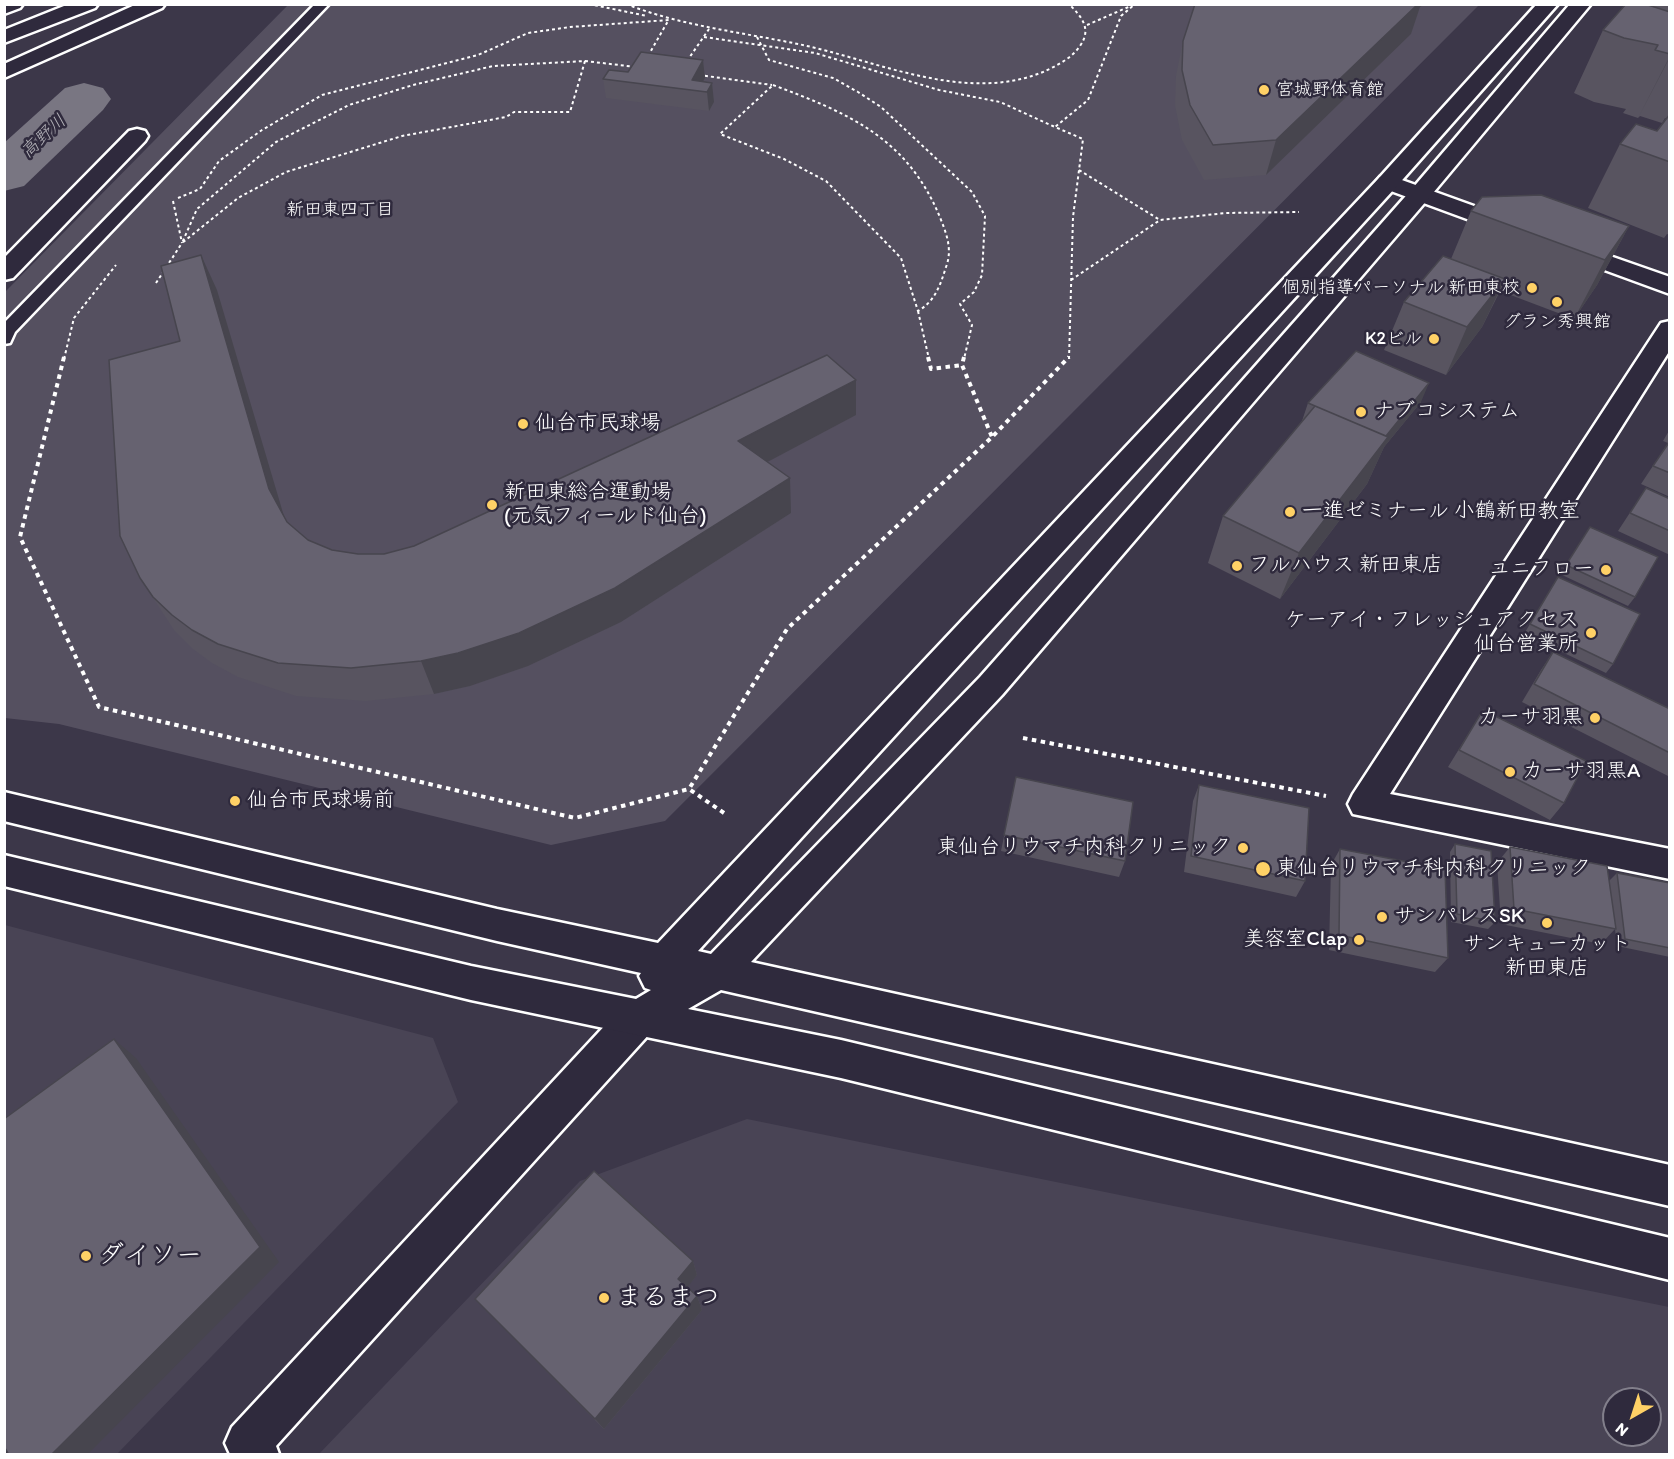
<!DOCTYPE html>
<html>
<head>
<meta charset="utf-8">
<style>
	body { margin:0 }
	#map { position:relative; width:1674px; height:1459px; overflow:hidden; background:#3c3749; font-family:Itim,sans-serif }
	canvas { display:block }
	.frame { position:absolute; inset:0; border:6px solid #fff; pointer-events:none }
	.north { position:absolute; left:1602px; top:1387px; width:60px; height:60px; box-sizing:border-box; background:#2f2a3d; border:2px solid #827f8b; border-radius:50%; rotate:219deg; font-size:16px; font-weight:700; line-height:24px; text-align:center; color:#fff }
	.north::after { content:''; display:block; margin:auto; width:21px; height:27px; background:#ffd166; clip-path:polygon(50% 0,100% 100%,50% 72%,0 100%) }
</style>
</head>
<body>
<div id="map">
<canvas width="1674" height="1459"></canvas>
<div class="frame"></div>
<div class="north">N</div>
</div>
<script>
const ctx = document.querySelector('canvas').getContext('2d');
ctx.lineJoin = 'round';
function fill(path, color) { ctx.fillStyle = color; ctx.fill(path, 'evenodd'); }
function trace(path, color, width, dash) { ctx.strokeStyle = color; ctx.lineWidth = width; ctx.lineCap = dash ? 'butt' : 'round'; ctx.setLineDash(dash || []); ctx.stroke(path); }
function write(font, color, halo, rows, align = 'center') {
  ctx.font = font + ' Itim,"Klee One",sans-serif'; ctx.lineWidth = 5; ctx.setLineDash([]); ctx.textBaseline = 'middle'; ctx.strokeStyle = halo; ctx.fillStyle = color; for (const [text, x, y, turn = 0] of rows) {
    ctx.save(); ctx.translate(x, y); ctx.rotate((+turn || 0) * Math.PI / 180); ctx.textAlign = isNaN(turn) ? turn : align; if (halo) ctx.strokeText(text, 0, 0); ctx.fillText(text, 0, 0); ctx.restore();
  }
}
fill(new Path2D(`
	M 5,925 L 433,1038 L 458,1102 L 117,1454 L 22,1454 L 5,1425 Z
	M 747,1119 L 1669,1307 L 1669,1454 L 319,1454 L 580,1181 ZM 1614,1399 L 1650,1399 L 1650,1435 L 1614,1435 Z`), '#494455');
fill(new Path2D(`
	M 288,5 L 1479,5 L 665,821 L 551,845 L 59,724 L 5,718 L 5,292 Z`), '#555060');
fill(new Path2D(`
	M 84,83 L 103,88 L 111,99 L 103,110 L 24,186 L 4,191 L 4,143 L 65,88 Z`), '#797682');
const service = new Path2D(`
	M 315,4 L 329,4 L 15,332 L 10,343 L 4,344 L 4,323 Z`);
const minor = new Path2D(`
	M 137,129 L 145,131 L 148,136 L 145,141 L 13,278 L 4,280 L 4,258 L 129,131 Z
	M 1388,175 L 1521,223 L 1525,228 L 1521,233 L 1513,235 L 1505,233 L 1380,187 L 1376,182 L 1380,177 Z
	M 1567,241 L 1670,277 L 1670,294 L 1558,253 L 1555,248 L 1558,243 Z
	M 1670,321 L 1670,350 L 1390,794 L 1670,849 L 1670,879 L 1353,814 L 1348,804 L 1353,794 L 1661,323 Z
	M 638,1000 L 652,1005 L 657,1018 L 652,1031 L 276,1446 L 279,1454 L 230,1454 L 225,1443 L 232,1427 L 624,1005 Z`);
const tertiary = new Path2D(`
	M 1537,4 L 1558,4 L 1396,187 L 698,951 L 711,954 L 980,677 L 1412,189 L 1570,4 L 1591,4 L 1428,199 L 1002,695 L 751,962 L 1670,1165 L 1670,1206 L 721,990 L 688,1009 L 841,1040 L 1670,1238 L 1670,1280 L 841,1078 L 471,1000 L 4,886 L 4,855 L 471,966 L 636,999 L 651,990 L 645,988 L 639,976 L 641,973 L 497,941 L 4,821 L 4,792 L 497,909 L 658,943 L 1380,177 Z`);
const trunk = new Path2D(`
	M 4,4 L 23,4 L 20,8 L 4,14 Z
	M 69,4 L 98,4 L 95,8 L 4,43 L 4,30 Z
	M 137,4 L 165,4 L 162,8 L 4,78 L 4,64 Z`);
trace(service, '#fff', 5);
trace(minor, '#fff', 5);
trace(tertiary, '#fff', 5);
trace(trunk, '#fff', 5);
trace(new Path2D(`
	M 589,4 L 647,16
	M 626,4 C 682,26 740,32 798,44 C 876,60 964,104 1043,72 C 1056,66 1071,59 1080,46 C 1092,29 1082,17 1069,4
	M 1087,25 L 1133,5
	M 704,37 L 815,53 L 939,90 L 1000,102 L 1055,127
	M 757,37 L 769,60 L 833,78 L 858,92 L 881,107 L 972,192 L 985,216 L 982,275 L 974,292 L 960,304 L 972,325 L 964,359
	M 648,56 L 668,21
	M 585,61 L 636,67
	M 585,61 L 570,112 L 514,112 L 506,117 L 402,136 L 286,172 L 238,198 L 182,243 L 197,209 L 276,142 L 349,105 L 413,85 L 493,66 Z
	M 687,61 L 709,29
	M 699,75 L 772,85
	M 773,85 C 848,113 906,137 939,215 C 946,232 953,249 946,267 C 940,286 935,301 918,311 L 901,258 L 826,181 L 784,159 L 720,134 Z
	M 1079,170 L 1160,220
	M 178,198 L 200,189 L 219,161 L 262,130 L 322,95 L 478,55 L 528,33 L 570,27 L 669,20
	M 173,201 L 182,243
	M 1071,280 L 1160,220 L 1226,213 L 1299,212
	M 156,283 L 182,243
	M 918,311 L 929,359
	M 64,359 L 74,318 L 116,265
	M 1069,359 L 1073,217 L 1083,139 L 1055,127 L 1088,100 L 1121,16 L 1135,4`), '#fff', 2, [3, 3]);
trace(new Path2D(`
	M 64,357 L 20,537 L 99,707 L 575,818 L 689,789
	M 928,357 L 931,369 L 962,365
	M 964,357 L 962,365 L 992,437
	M 1023,738 L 1326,796
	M 724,813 L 689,789 L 787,629 L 992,437 L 1069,357`), '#fff', 4, [4.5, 4.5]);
fill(service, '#2f2a3d');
fill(minor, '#2f2a3d');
fill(tertiary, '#2f2a3d');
fill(trunk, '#2f2a3d');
fill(new Path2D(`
	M 1195,4 L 1425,4 L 1420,7 L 1411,34 L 1266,175 L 1204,180 L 1182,140 L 1175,105 L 1176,76 L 1183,41 Z
	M 1650,4 L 1670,4 L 1670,235 L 1667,234 L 1664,238 L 1588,208 L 1620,144 L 1657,131 L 1666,118 L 1665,118 L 1662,123 L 1640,116 L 1638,118 L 1623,113 L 1626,109 L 1594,102 L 1574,93 L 1603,30 L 1650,6 Z
	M 703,60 L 705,78 L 703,82 L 712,83 L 714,102 L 709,111 L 606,98 L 603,79 L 628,72 Z
	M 1471,211 L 1629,226 L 1597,285 L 1574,319 L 1500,291 L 1482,327 L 1446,375 L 1384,350 L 1404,302 L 1451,259 Z
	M 201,255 L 217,290 L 283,516 L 287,522 L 308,540 L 332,550 L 358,554 L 384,554 L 414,546 L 856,415 L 767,462 L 791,513 L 621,622 L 528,666 L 470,686 L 434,694 L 366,701 L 296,696 L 238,677 L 212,663 L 193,649 L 174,630 L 140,578 L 180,341 Z
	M 1421,402 L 1384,447 L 1367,484 L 1280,599 L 1208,563 L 1223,516 L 1302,421 L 1308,403 Z
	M 1670,429 L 1670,497 L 1641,484 L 1668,443 L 1663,441 Z
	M 1646,488 L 1670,499 L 1670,555 L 1618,531 Z
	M 1590,527 L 1635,597 L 1628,606 L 1560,574 Z
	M 1558,577 L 1613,664 L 1606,673 L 1524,634 Z
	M 1553,652 L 1670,709 L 1670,777 L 1522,702 L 1541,670 Z
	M 1483,710 L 1564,803 L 1550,820 L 1448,767 Z
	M 1016,777 L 1125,861 L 1119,877 L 1001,851 Z
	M 1199,785 L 1305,881 L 1296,897 L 1184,872 L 1193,801 Z
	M 1455,844 L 1495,922 L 1488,929 L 1451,922 L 1450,852 Z
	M 1510,847 L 1609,881 L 1617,873 L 1670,883 L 1670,957 L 1617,946 L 1615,929 L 1601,944 L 1501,924 L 1497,863 Z
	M 1340,849 L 1448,958 L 1435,972 L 1329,950 L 1331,865 Z
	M 693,1261 L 697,1275 L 687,1287 L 697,1296 L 702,1310 L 604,1429 L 488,1312 L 475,1299 Z`), '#585460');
fill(new Path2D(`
	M 1392,4 L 1425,4 L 1420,7 L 1411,34 L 1266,175 L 1276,140 Z
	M 1670,56 L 1670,57 L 1638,118 Z
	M 703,60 L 705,78 L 698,91 L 692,80 Z
	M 712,83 L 714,102 L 709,111 L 707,92 Z
	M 1629,226 L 1597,285 L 1574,319 L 1605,260 Z
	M 201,255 L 217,290 L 286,523 L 269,489 Z
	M 1505,279 L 1482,327 L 1446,375 L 1467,327 Z
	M 856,380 L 856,415 L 741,476 L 738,441 Z
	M 1429,383 L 1421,402 L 1384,447 L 1367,484 L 1280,599 L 1299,553 L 1384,438 Z
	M 790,478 L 791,513 L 621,622 L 528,666 L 470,686 L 434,694 L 421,661 Z
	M 114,1039 L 136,1058 L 279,1262 L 87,1455 L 51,1455 Z
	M 693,1261 L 697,1275 L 683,1293 L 678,1279 Z
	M 697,1296 L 702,1310 L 604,1429 L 595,1419 Z`), '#47454e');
const building = new Path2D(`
	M 1195,4 L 1418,4 L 1276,140 L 1213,145 L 1190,105 L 1182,70 L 1183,41 Z
	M 1626,4 L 1645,4 L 1670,12 L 1670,54 L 1655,50 L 1658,45 L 1624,38 L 1603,30 Z
	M 641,52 L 703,60 L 692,80 L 712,83 L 707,92 L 603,79 L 609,70 L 628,72 Z
	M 1670,114 L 1670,162 L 1620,144 L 1636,124 L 1657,131 Z
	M 1541,195 L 1629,226 L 1605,260 L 1471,211 L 1482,197 Z
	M 201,255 L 269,489 L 287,522 L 308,540 L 332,550 L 358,554 L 384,554 L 414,546 L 827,355 L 856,380 L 738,441 L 790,478 L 615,588 L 519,633 L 458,653 L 421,661 L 351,668 L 278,663 L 218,644 L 192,630 L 172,615 L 153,597 L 140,578 L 120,536 L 109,360 L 180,341 L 161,266 Z
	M 1443,256 L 1505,279 L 1467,327 L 1404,302 Z
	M 1356,351 L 1429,383 L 1386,436 L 1308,403 Z
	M 1315,406 L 1388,437 L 1299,553 L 1223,516 Z
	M 1670,441 L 1670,473 L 1653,466 Z
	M 1646,488 L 1670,499 L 1670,531 L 1630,513 Z
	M 1590,527 L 1658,557 L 1635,597 L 1566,565 Z
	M 1558,577 L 1640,614 L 1613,664 L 1530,624 Z
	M 1553,652 L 1670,709 L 1670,753 L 1534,684 Z
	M 1483,710 L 1586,761 L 1564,803 L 1459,750 Z
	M 1016,777 L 1133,802 L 1125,861 L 1004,835 Z
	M 1199,785 L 1309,808 L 1305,881 L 1191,856 Z
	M 1455,844 L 1491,851 L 1495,922 L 1457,914 Z
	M 1510,847 L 1607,866 L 1616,929 L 1514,909 Z
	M 1340,849 L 1445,869 L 1448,958 L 1339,935 Z
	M 1617,873 L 1670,883 L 1670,948 L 1625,939 Z
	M 114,1039 L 260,1247 L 51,1455 L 9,1455 L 4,1446 L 4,1119 Z
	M 594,1171 L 693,1261 L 678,1279 L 697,1296 L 595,1419 L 475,1299 Z`);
fill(building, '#666270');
trace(building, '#47454e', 1.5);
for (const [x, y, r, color] of [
	[1264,90,6,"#ffd166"],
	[1532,288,6,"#ffd166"],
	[1557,302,6,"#ffd166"],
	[1434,339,6,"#ffd166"],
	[1361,412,6,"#ffd166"],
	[523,424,6,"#ffd166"],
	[492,505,6,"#ffd166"],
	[1290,512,6,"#ffd166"],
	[1237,566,6,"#ffd166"],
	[1606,570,6,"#ffd166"],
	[1591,633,6,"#ffd166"],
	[1595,718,6,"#ffd166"],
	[1510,772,6,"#ffd166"],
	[235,801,6,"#ffd166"],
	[1243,848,6,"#ffd166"],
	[1263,869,8,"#ffd166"],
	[1382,917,6,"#ffd166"],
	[1547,923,6,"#ffd166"],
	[1359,940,6,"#ffd166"],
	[86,1256,6,"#ffd166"],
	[604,1298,6,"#ffd166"]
]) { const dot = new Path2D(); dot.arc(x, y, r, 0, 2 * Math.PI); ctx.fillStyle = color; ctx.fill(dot); trace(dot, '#2f2a3d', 2); }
write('18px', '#fff', '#2f2a3d', [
	["宮城野体育館",1276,90,"left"],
	["個別指導パーソナル 新田東校",1520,288],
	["グラン秀興館",1557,322,"center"],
	["K2ビル",1422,339]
], 'right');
write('italic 18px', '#b5b4ba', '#2f2a3d', [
	["高野川",44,137,-43]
]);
write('18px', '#fff', '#2f2a3d', [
	["新田東四丁目",340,210]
]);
write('21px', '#fff', '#2f2a3d', [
	["ナブコシステム",1373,412],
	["仙台市民球場",535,424],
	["新田東総合運動場",504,493],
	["(元気フィールド仙台)",504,517],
	["一進ゼミナール 小鶴新田教室",1302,512],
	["フルハウス 新田東店",1249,566],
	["ユニフロー",1594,570,"right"],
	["ケーアイ・フレッシュアクセス",1579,621,"right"],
	["仙台営業所",1579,645,"right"],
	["カーサ羽黒",1583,718,"right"],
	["カーサ羽黒A",1522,772],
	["仙台市民球場前",247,801],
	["東仙台リウマチ内科クリニック",1231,848,"right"],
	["東仙台リウマチ科内科クリニック",1276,869],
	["サンパレスSK",1394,917],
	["美容室Clap",1347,940,"right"],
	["サンキューカット",1547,945,"center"],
	["新田東店",1547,969,"center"]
], 'left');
write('26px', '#fff', '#2f2a3d', [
	["ダイソー",98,1256],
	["まるまつ",616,1298]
], 'left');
</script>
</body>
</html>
